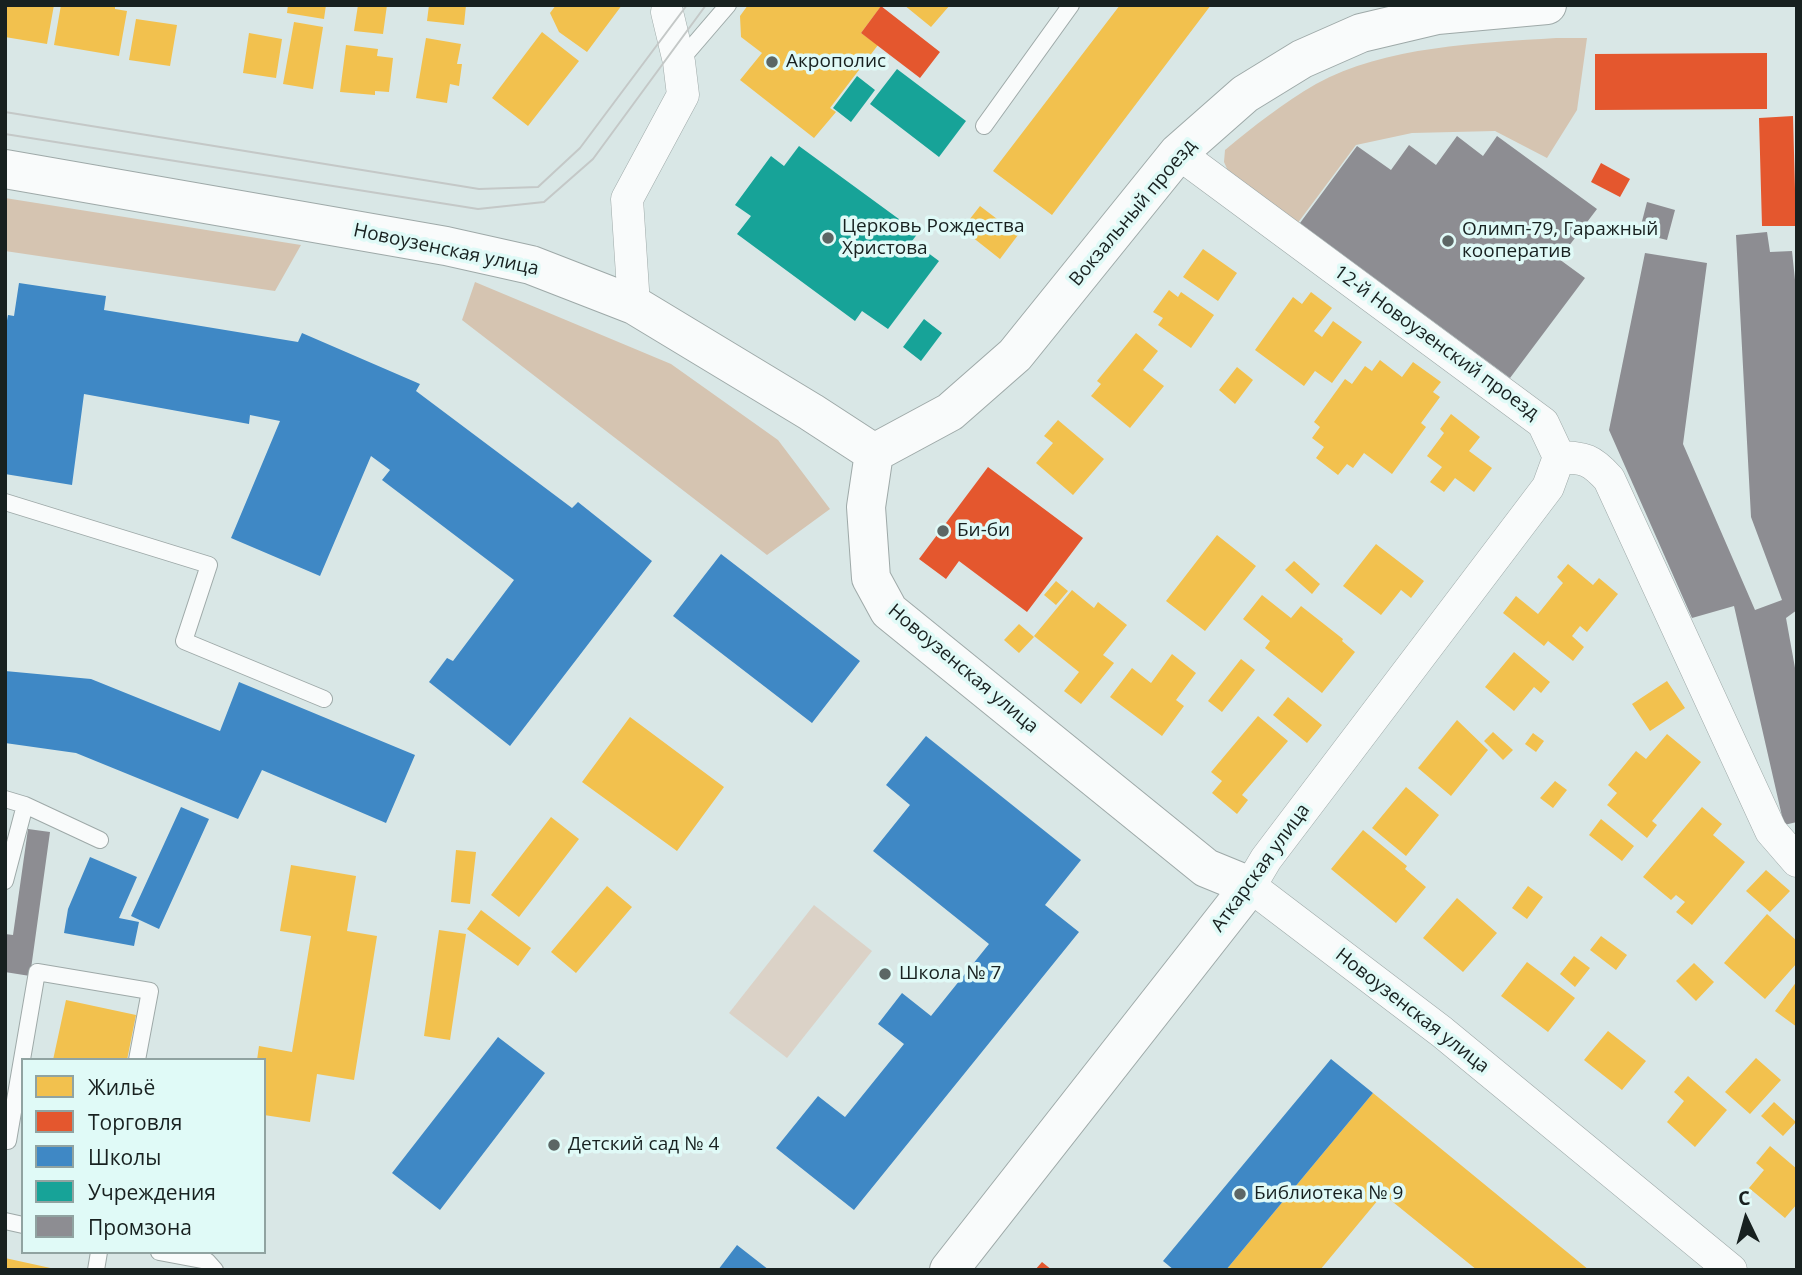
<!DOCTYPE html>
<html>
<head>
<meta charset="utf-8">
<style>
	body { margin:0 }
	#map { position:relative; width:1802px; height:1275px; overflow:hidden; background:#d9e7e6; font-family:"Open Sans",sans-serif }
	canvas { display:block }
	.frame { position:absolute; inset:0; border:7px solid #182120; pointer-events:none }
	.legend { position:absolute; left:21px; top:1058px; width:245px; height:196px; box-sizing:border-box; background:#e0faf7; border:2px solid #90a3a1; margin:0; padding:9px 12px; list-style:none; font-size:21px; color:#182120 }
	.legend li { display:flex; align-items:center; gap:14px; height:35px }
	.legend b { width:35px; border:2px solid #90a3a1 }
	.north { position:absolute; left:1711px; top:1184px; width:70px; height:70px; -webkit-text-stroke:5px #e0faf7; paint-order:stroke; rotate:355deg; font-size:19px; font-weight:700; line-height:28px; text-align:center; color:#182120 }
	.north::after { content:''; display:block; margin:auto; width:24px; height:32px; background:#182120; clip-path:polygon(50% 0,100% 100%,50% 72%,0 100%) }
</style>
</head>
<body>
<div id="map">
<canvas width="1802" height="1275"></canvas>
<div class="frame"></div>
<ul class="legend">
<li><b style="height:19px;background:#f2c14e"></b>Жильё</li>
<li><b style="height:19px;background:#e4572e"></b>Торговля</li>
<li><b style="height:19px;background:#3f88c5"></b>Школы</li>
<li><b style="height:19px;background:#17a398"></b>Учреждения</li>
<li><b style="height:19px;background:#8d8d92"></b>Промзона</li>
</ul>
<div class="north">С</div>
</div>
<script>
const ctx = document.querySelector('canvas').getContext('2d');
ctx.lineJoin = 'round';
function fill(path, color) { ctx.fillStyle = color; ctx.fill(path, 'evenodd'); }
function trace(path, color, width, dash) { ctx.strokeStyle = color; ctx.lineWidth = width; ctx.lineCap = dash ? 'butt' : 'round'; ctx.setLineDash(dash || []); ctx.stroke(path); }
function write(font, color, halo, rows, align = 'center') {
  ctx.font = font + ' "Open Sans",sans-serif'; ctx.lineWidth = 7; ctx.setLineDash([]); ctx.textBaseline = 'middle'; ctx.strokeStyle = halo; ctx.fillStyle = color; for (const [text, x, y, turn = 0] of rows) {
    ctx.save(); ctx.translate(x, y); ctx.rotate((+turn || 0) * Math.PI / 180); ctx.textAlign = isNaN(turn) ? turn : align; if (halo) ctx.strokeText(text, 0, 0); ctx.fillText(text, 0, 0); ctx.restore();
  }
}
fill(new Path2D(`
	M 814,905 L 872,951 L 787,1058 L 729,1013 Z`), '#dbd2c7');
fill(new Path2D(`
	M 1556,38 L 1587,38 L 1577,110 L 1547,158 L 1495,131 L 1412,133 L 1356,145 L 1297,224 L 1229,173 L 1224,162 L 1225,150 C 1254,126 1283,103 1316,84 C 1385,46 1480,43 1556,38 Z
	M 5,198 L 301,245 L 275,291 L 5,251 Z
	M 475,282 L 671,364 L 778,440 L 830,509 L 767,555 L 462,320 Z`), '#d5c4b1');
fill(new Path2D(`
	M 5,5 L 54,5 L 47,44 L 5,37 Z
	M 61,5 L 115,5 L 115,9 L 127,11 L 119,56 L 54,45 Z
	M 288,5 L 326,5 L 324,19 L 287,13 Z
	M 358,5 L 387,5 L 383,34 L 354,31 Z
	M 429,5 L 466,5 L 464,25 L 427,21 Z
	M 556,5 L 622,5 L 587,52 L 559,32 L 550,13 Z
	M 748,5 L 882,5 L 861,33 L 878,45 L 830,108 L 836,112 L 814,138 L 740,80 L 762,53 L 741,37 L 740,16 Z
	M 904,5 L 950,5 L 931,27 Z
	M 1120,5 L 1211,5 L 1052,215 L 993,171 Z
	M 136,19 L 177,25 L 170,66 L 129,60 Z
	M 294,22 L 323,27 L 313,89 L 283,84 Z
	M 542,32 L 579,61 L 528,126 L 492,98 Z
	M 249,33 L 282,39 L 276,78 L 243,73 Z
	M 426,38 L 461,44 L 457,64 L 462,64 L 459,86 L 450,84 L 447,103 L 416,98 Z
	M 346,45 L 378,49 L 377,56 L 393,58 L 389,92 L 375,91 L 375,95 L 340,92 Z
	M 980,206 L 1018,235 L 1000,259 L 962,229 Z
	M 1203,249 L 1237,273 L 1218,301 L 1183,277 Z
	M 1169,290 L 1178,297 L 1181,292 L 1214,315 L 1191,348 L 1158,325 L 1163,318 L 1153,312 Z
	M 1311,292 L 1332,308 L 1314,331 L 1322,337 L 1333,321 L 1362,342 L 1332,383 L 1315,371 L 1304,386 L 1255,350 L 1293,297 L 1302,304 Z
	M 1136,333 L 1158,351 L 1143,370 L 1164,386 L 1130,428 L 1091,396 L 1101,384 L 1097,381 Z
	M 1380,360 L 1402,377 L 1413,362 L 1441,382 L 1433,392 L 1440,397 L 1421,423 L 1426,427 L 1392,474 L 1364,453 L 1353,468 L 1347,464 L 1338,475 L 1316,458 L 1324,447 L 1312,438 L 1320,427 L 1314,422 L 1345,379 L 1352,384 L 1365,366 L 1372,371 Z
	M 1237,367 L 1253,380 L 1235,404 L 1219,390 Z
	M 1451,414 L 1480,437 L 1469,451 L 1492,468 L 1474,492 L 1455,478 L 1444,492 L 1430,482 L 1442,467 L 1427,456 L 1444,433 L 1440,429 Z
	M 1058,420 L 1104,459 L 1073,495 L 1036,463 L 1053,443 L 1044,436 Z
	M 1217,535 L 1256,566 L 1205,631 L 1166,601 Z
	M 1376,544 L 1424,581 L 1411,598 L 1401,590 L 1381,615 L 1343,586 Z
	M 1294,561 L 1320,584 L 1312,594 L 1285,570 Z
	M 1568,564 L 1593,585 L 1599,578 L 1618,594 L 1587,632 L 1580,626 L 1572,636 L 1584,647 L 1573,661 L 1548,641 L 1544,646 L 1503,613 L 1516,596 L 1538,614 L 1563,583 L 1557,577 Z
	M 1056,581 L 1068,591 L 1056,605 L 1044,595 Z
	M 1072,590 L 1094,608 L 1098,602 L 1127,625 L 1103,655 L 1114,663 L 1081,704 L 1064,691 L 1079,672 L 1034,636 Z
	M 1262,595 L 1291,618 L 1301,606 L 1343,639 L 1342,641 L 1355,652 L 1322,693 L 1265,648 L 1270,641 L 1243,619 Z
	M 1019,624 L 1034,637 L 1019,653 L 1004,640 Z
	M 1514,652 L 1550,682 L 1541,693 L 1534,687 L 1514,711 L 1485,687 Z
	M 1172,654 L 1196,673 L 1176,700 L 1184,706 L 1162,736 L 1110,697 L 1132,668 L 1151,683 Z
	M 1241,659 L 1255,670 L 1222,712 L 1208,701 Z
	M 1667,681 L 1685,708 L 1650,731 L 1632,704 Z
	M 1288,697 L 1322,725 L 1307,743 L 1273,715 Z
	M 1258,716 L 1288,741 L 1242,795 L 1248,800 L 1237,814 L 1212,793 L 1222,781 L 1211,772 Z
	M 630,717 L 724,787 L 677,851 L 582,782 Z
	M 1457,720 L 1488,750 L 1451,796 L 1418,768 Z
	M 1493,732 L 1513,750 L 1503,760 L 1484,741 Z
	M 1533,733 L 1544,741 L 1536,752 L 1525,744 Z
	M 1667,734 L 1701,762 L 1652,821 L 1657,825 L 1647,838 L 1607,805 L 1617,793 L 1608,785 L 1636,751 L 1646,759 Z
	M 1555,781 L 1567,790 L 1553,808 L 1540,798 Z
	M 1406,787 L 1439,815 L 1406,856 L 1372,828 Z
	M 1702,807 L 1722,824 L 1713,835 L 1745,862 L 1692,925 L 1676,912 L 1685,902 L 1676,895 L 1671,900 L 1643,877 Z
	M 551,817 L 579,839 L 519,917 L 491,895 Z
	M 1601,819 L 1634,846 L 1622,861 L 1589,835 Z
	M 1363,830 L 1407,866 L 1405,869 L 1426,887 L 1396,923 L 1331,869 Z
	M 456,850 L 476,852 L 470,904 L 451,902 Z
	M 291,865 L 356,876 L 347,931 L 377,936 L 354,1080 L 317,1074 L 310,1122 L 264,1115 L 264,1060 L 257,1060 L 259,1046 L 292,1052 L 311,936 L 280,931 Z
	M 1766,870 L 1790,891 L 1770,912 L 1746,891 Z
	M 607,886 L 632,907 L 576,973 L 551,952 Z
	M 1528,886 L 1543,897 L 1527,919 L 1512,908 Z
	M 1457,898 L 1497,933 L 1463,972 L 1423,938 Z
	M 481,910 L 531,948 L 518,966 L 467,929 Z
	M 1767,914 L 1797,941 L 1797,963 L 1765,999 L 1724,963 Z
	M 439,930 L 466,934 L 450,1040 L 424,1036 Z
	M 1601,936 L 1627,955 L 1616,970 L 1590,950 Z
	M 1574,956 L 1590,968 L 1575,987 L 1560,974 Z
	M 1527,962 L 1575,998 L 1548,1032 L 1501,996 Z
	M 1694,963 L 1714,982 L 1696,1001 L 1676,981 Z
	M 1797,981 L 1797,1027 L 1775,1011 Z
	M 66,1000 L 136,1015 L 127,1060 L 53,1060 Z
	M 1608,1031 L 1646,1061 L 1622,1090 L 1584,1060 Z
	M 1756,1058 L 1781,1080 L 1750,1114 L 1725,1092 Z
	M 1688,1076 L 1727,1110 L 1695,1147 L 1667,1122 L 1684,1101 L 1674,1092 Z
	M 1373,1093 L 1589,1270 L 1477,1270 L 1383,1194 L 1320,1270 L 1226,1270 Z
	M 1774,1102 L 1796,1122 L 1783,1136 L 1761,1116 Z
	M 1770,1146 L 1797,1169 L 1797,1204 L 1785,1218 L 1749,1188 L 1764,1170 L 1756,1163 Z
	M 5,1258 L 55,1269 L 55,1270 L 5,1270 Z`), '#f2c14e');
fill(new Path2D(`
	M 881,6 L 940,52 L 920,78 L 861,33 Z
	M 1767,53 L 1767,109 L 1595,110 L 1595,54 Z
	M 1793,116 L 1796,226 L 1762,226 L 1759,118 Z
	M 1601,163 L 1630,179 L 1620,197 L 1591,182 Z
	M 988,467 L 1083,538 L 1027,612 L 959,561 L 946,579 L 919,559 Z
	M 1042,1262 L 1052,1270 L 1035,1270 Z`), '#e4572e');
fill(new Path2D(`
	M 19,283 L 106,296 L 104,310 L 298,342 L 302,333 L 420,384 L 416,391 L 572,508 L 578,502 L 652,561 L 510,746 L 429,682 L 447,658 L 453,661 L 514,580 L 382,480 L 390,470 L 371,456 L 320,576 L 231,538 L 280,421 L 250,415 L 249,424 L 84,394 L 72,485 L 5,474 L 5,332 L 8,315 L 14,316 Z
	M 721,554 L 860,661 L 812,723 L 673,616 Z
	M 5,671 L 91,679 L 220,731 L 239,682 L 415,755 L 386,823 L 262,770 L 238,819 L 76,753 L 5,743 Z
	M 926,736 L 1081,860 L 1045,905 L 1079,932 L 854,1210 L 776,1148 L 818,1096 L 845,1117 L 904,1044 L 878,1024 L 902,993 L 931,1016 L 989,944 L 873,851 L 910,805 L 886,785 Z
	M 181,807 L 209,819 L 159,929 L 131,916 Z
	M 90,857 L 137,877 L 119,918 L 139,922 L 134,946 L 64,933 L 68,909 Z
	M 498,1037 L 545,1073 L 440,1210 L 392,1173 Z
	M 1331,1059 L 1373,1093 L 1226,1270 L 1174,1270 L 1163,1261 Z
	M 737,1245 L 769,1270 L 718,1270 Z`), '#3f88c5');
fill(new Path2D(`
	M 897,69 L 966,121 L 939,157 L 870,104 Z
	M 857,76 L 875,90 L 851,122 L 833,108 Z
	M 799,146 L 918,233 L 912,241 L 939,261 L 888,329 L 862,311 L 855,321 L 737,234 L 751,216 L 735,205 L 771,156 L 784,166 Z
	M 924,319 L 942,333 L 921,361 L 903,347 Z`), '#17a398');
fill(new Path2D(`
	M 1457,136 L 1483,156 L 1497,136 L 1597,209 L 1559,259 L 1585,278 L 1510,378 L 1300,223 L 1357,146 L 1391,170 L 1409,145 L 1436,165 Z
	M 1647,202 L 1675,210 L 1667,240 L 1639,233 Z
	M 1767,232 L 1770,252 L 1792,251 L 1797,299 L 1797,610 L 1786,618 L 1797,679 L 1797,822 L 1784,825 L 1734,606 L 1692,618 L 1609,430 L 1645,253 L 1707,263 L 1683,444 L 1755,610 L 1782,600 L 1751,517 L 1736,235 Z
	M 28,829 L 50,832 L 30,976 L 5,972 L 5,934 L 13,935 Z`), '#8d8d92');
const service = new Path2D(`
	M 679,62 L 728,5
	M 984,126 L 1071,5
	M 5,502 L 209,565 L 184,641 L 324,699
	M 5,799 L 25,805 L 100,840
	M 5,881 L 25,805
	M 8,1141 L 37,972 L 150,991 L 137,1060
	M 5,1221 L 23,1225
	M 159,1252 L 207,1261 L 215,1270
	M 96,1270 L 99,1252`);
const minor = new Path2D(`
	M 1178,153 L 1543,423 L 1559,457 C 1585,458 1591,459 1609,479 L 1771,831 L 1797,861
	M 634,305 L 627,199 L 683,95 L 679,62 L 667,12
	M 1559,457 L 1548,487 L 1266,859 L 1250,886 L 1442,1032 L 1731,1270`);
const secondary = new Path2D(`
	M 5,169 L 446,246 L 531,265 L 634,305 L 811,412 L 874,453
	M 874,453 L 866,507 L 871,578 L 889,611 L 1206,868 L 1250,886 L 949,1270
	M 874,453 L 950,412 L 1015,355 L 1178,153 L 1245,94 L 1302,59 L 1361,33 L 1437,15 L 1547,5`);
trace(service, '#9ea9a8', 18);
trace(minor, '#9ea9a8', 33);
trace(secondary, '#9ea9a8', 40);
trace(service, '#f9fbfb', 16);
trace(minor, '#f9fbfb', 32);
trace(secondary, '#f9fbfb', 38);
trace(new Path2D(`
	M 5,112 L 479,189 L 538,187 L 580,148 L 687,5
	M 5,134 L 478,209 L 544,202 L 593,159 L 706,5`), '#c4c8c7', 2);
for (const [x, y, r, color] of [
	[772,62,7,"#5c6665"],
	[828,238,7,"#5c6665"],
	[1448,241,7,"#5c6665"],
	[943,531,7,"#5c6665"],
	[885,974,7,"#5c6665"],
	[554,1145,7,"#5c6665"],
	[1240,1194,7,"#5c6665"]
]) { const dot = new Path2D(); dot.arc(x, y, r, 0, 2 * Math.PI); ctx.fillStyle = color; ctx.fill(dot); trace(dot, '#e0faf7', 2.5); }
write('19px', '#182120', '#e0faf7', [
	["Акрополис",786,62],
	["Церковь Рождества",842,227],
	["Христова",842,249],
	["Олимп-79, Гаражный",1462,230],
	["кооператив",1462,252],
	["Би-би",957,531],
	["Школа № 7",899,974],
	["Детский сад № 4",568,1145],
	["Библиотека № 9",1254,1194]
], 'left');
write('19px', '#182120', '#e0faf7', [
	["Вокзальный проезд",1133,213,-50],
	["Новоузенская улица",446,250,12],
	["12-й Новоузенский проезд",1436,343,36],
	["Новоузенская улица",963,669,40],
	["Аткарская улица",1261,868,-54],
	["Новоузенская улица",1412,1011,38]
]);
</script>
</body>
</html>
